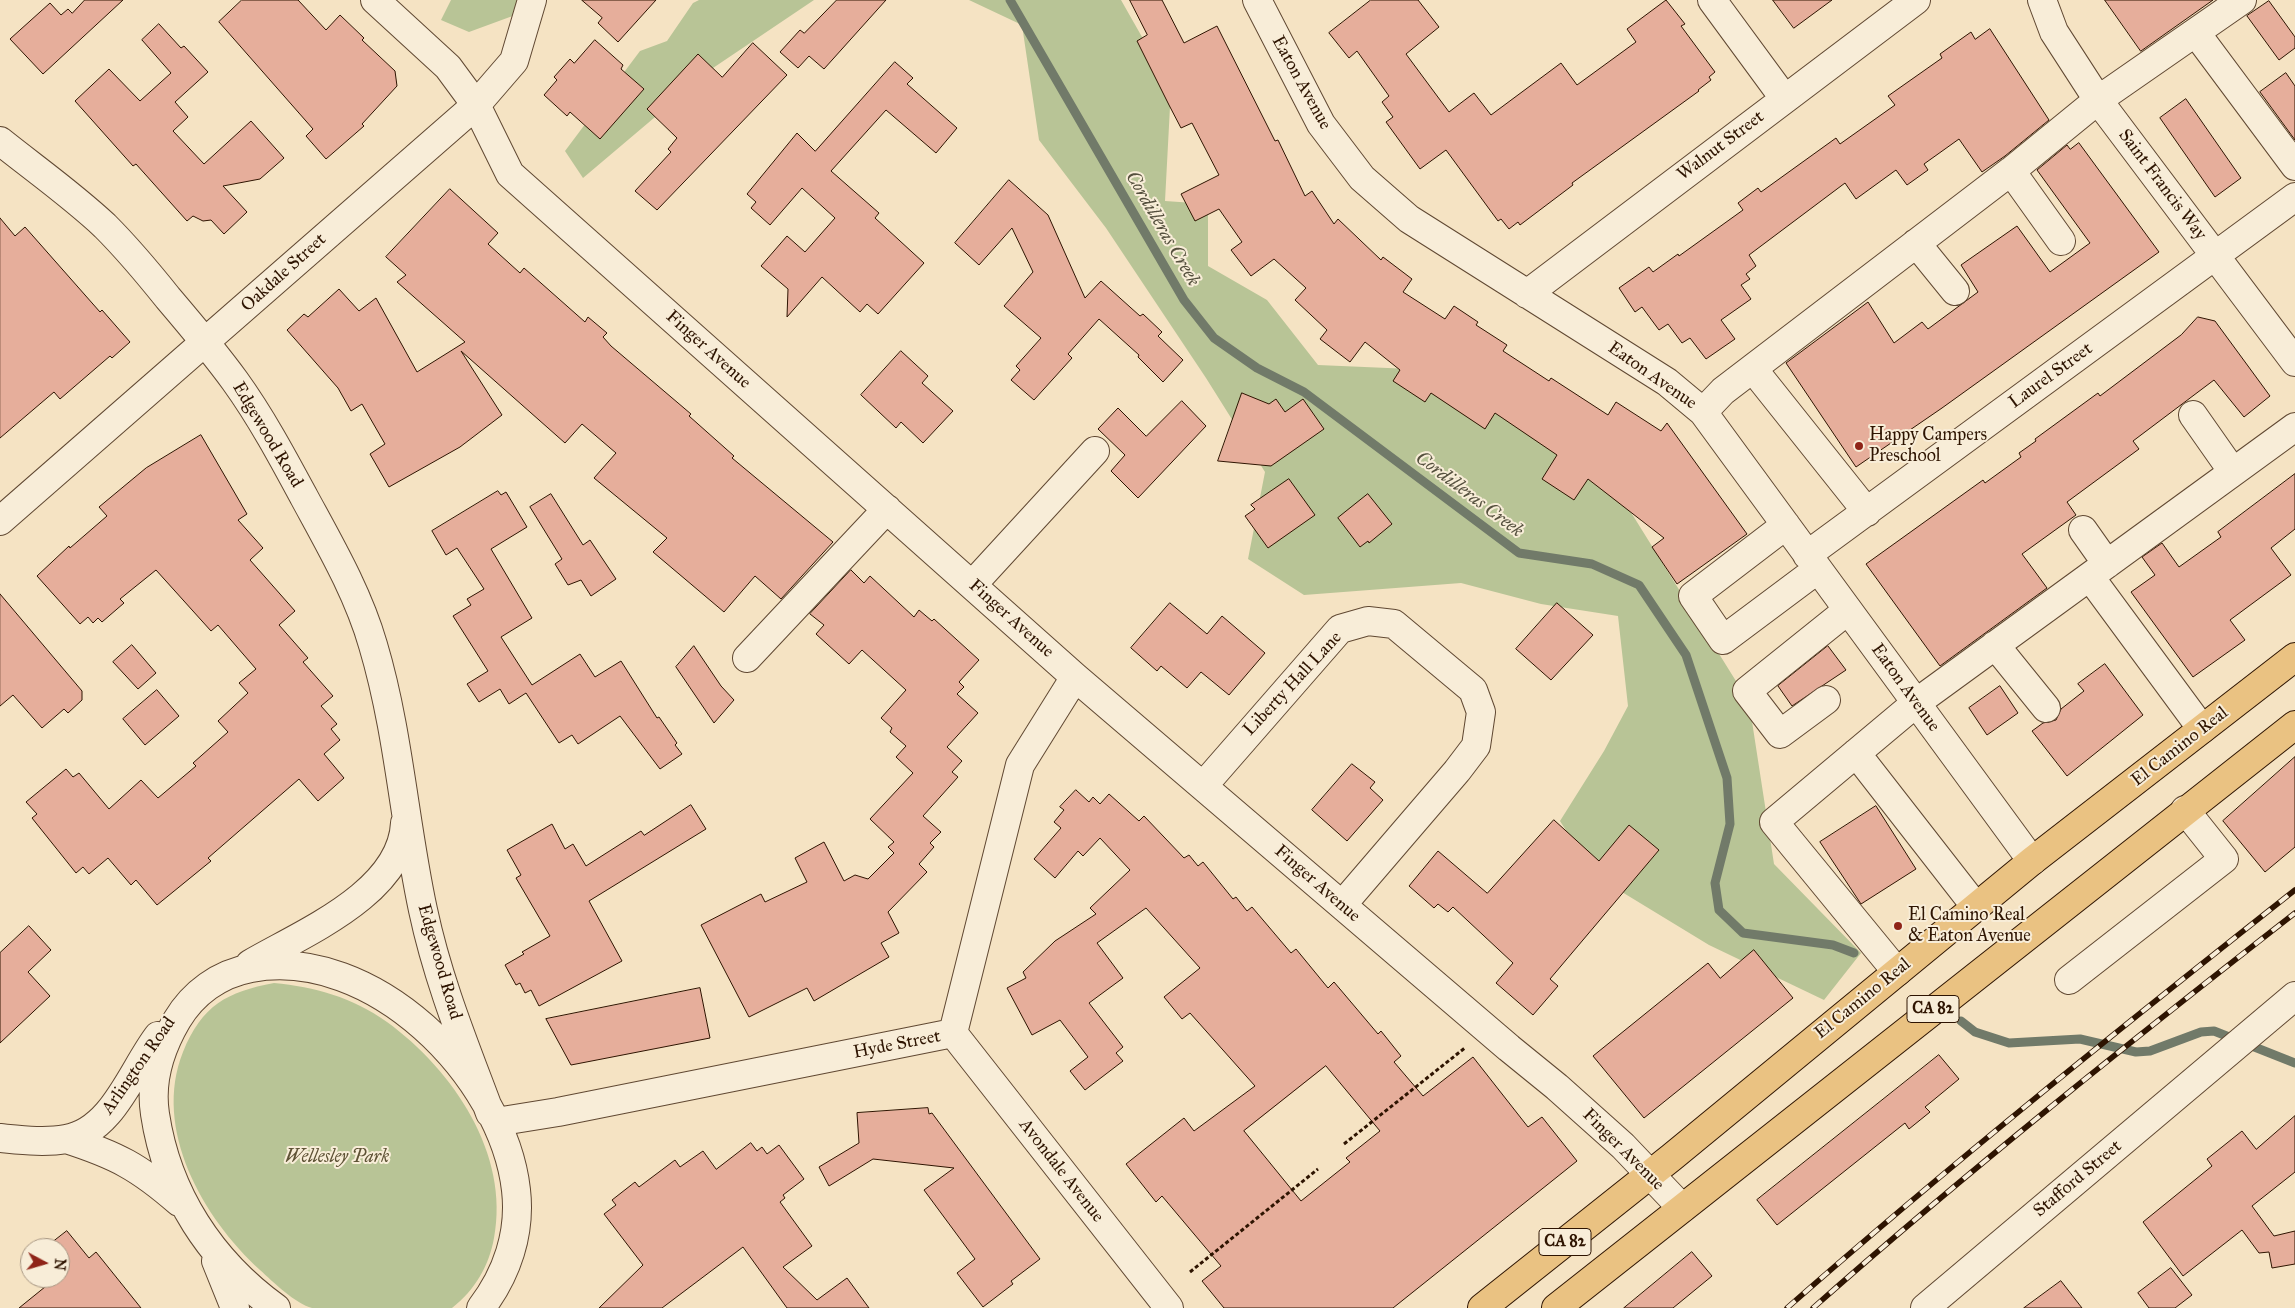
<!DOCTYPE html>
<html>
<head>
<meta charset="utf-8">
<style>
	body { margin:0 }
	#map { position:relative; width:2295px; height:1308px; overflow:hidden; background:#f5e3c3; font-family:"IM FELL Great Primer",serif }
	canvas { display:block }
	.north { position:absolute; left:20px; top:1238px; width:50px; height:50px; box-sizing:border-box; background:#f8edd8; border:1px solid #a79682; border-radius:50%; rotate:96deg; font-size:14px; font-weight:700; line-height:20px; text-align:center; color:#2e1401 }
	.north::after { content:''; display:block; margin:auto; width:18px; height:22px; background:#8f2418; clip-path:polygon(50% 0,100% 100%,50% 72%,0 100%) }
</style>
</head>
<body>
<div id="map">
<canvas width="2295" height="1308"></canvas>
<div class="north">N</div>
</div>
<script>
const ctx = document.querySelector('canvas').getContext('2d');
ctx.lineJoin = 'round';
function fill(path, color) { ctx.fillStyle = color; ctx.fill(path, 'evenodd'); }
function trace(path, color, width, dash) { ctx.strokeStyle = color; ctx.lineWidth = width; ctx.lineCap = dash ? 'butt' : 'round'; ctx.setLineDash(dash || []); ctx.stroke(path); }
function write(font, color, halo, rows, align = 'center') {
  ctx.font = font + ' "IM FELL Great Primer",serif'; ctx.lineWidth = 4; ctx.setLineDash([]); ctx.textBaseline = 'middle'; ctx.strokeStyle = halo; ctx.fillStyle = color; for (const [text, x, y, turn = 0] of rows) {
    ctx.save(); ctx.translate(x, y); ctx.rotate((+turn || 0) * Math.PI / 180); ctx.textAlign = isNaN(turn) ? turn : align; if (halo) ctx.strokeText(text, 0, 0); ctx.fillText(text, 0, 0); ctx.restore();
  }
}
fill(new Path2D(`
	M 451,0 L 526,0 L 518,14 L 469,32 L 441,20 Z
	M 699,0 L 814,0 L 713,68 L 583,178 L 565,151 L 640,51 L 667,41 L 693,3 Z
	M 969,0 L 1121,0 L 1171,88 L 1165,201 L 1208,204 L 1208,266 L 1267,300 L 1318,365 L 1411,369 L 1571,416 L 1749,702 L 1774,864 L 1861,953 L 1824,1000 L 1709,945 L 1594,875 L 1560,821 L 1604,751 L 1628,706 L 1618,616 L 1541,604 L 1461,583 L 1304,595 L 1248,559 L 1265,472 L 1206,378 L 1106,228 L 1039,140 L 1022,25 Z
	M 274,983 C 315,987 352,997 387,1022 C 453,1070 510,1154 494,1238 C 489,1266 475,1290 452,1308 C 418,1308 384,1308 350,1308 C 339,1308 323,1308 312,1308 C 296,1304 273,1282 260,1270 C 203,1218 152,1129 183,1052 C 202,1005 227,992 274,983 Z`), '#b8c496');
trace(new Path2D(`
	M 1010,0 L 1184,300 L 1214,338 L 1257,368 L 1304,392 L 1519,553 L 1592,564 L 1639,585 L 1686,655 L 1727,778 L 1730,824 L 1715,883 L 1719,910 L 1743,933 L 1833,945 L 1854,953
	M 1961,1021 L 1975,1032 L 2009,1043 L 2080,1039 L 2136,1052 L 2150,1051 L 2201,1032 L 2214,1031 L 2295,1063`), '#717a69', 9);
const building = new Path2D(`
	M 85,0 L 123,0 L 43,74 L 10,39 L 50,3 L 61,15 L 68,9 L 72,13 Z
	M 242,0 L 298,0 L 326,30 L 340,15 L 364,38 L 362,40 L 395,71 L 397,86 L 362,124 L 364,126 L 326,159 L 306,136 L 313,129 L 219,22 Z
	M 582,0 L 656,0 L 618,42 L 598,23 L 602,18 Z
	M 837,0 L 886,0 L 824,69 L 809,56 L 798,68 L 780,52 L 800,30 L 804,33 Z
	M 1130,0 L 1162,0 L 1184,43 L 1217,26 L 1275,141 L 1278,140 L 1305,196 L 1312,191 L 1334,224 L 1338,219 L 1381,260 L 1383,257 L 1412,279 L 1403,292 L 1445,319 L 1454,306 L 1478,322 L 1476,325 L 1507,345 L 1503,351 L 1549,381 L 1551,378 L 1608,415 L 1616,402 L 1661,431 L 1667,423 L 1747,534 L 1677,584 L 1652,547 L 1664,538 L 1588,479 L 1574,500 L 1542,479 L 1557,455 L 1495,413 L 1485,429 L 1431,393 L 1425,402 L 1393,381 L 1400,370 L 1365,342 L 1350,362 L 1320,339 L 1327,330 L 1295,300 L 1306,288 L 1274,259 L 1251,276 L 1231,250 L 1242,242 L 1219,209 L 1195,221 L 1181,194 L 1219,175 L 1192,123 L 1181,128 L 1169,105 L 1137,41 L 1147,35 Z
	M 1371,0 L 1418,0 L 1439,27 L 1406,54 L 1449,112 L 1474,93 L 1491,115 L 1561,63 L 1577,85 L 1636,42 L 1627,29 L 1666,0 L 1685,24 L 1681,26 L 1715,72 L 1709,77 L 1711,80 L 1698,90 L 1699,91 L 1572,183 L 1573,185 L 1520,225 L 1518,222 L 1509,229 L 1501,219 L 1498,221 L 1446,150 L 1420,169 L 1386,122 L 1393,117 L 1382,102 L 1389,96 L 1357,51 L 1349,58 L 1329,33 Z
	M 1773,0 L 1832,0 L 1794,28 Z
	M 2105,0 L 2213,0 L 2141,51 Z
	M 2269,1 L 2295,37 L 2295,48 L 2279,60 L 2247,16 Z
	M 159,24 L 181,48 L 184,46 L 208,72 L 175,102 L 188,117 L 173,131 L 204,164 L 251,121 L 284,158 L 260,179 L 223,186 L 247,212 L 224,234 L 211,220 L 203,221 L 193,216 L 187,221 L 136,164 L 133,166 L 75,101 L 109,69 L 140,101 L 171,73 L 142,40 Z
	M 1990,29 L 2049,120 L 2005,156 L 1982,172 L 1959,139 L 1924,164 L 1928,170 L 1907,185 L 1896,170 L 1856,199 L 1845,183 L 1749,255 L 1756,266 L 1746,274 L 1750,279 L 1741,285 L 1751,299 L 1721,320 L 1735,339 L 1706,359 L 1690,338 L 1682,343 L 1668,324 L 1659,330 L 1642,307 L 1635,312 L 1619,288 L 1649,267 L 1653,272 L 1678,254 L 1679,256 L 1743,210 L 1738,203 L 1758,188 L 1761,192 L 1836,138 L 1840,144 L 1895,105 L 1888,96 L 1942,58 L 1940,54 L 1971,32 L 1975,39 Z
	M 595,40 L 623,65 L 621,69 L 644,89 L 600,139 L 570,112 L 567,116 L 544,95 L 557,80 L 554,77 L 570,59 L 574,63 Z
	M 753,43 L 787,75 L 657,210 L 635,191 L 671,152 L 668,149 L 677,138 L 647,109 L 698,54 L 722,77 Z
	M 895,62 L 913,78 L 907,84 L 957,128 L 936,153 L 886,110 L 831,171 L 879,213 L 875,218 L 924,263 L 878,314 L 867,304 L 860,312 L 822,277 L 787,317 L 788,289 L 761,266 L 787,236 L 805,252 L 835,218 L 802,188 L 770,225 L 751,208 L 756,202 L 747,194 L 797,133 L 815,151 Z
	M 2286,73 L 2295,86 L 2295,140 L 2260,92 Z
	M 2186,99 L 2241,178 L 2215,197 L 2160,118 Z
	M 2079,143 L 2159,252 L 1942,408 L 1856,467 L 1786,363 L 1868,302 L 1894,343 L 1922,322 L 1928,329 L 1978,292 L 1961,265 L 2017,226 L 2050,272 L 2090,243 L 2037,170 L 2067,145 L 2070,149 Z
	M 1009,180 L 1048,215 L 1085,298 L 1101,281 L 1140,316 L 1143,314 L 1162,332 L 1158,336 L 1183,360 L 1163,382 L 1138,357 L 1139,355 L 1099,319 L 1068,354 L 1072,358 L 1034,400 L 1011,380 L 1020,370 L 1016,366 L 1041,338 L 1004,306 L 1033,272 L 1012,228 L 979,265 L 955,243 Z
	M 450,189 L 498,233 L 488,244 L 520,273 L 524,268 L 585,322 L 588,317 L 607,333 L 603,337 L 611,346 L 691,414 L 689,416 L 734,456 L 732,458 L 833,542 L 781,599 L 755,576 L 724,612 L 653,552 L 667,538 L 594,478 L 616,453 L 582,424 L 565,443 L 461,351 L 502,415 L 460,447 L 389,487 L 370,454 L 385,444 L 362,404 L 351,411 L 338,388 L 287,330 L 304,314 L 308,317 L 339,289 L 359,311 L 376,298 L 417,372 L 465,342 L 397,282 L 406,275 L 386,257 Z
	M 0,218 L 15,236 L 25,227 L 100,312 L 102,310 L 130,342 L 112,358 L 110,356 L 60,399 L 54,392 L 0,438 Z
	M 2198,317 L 2215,321 L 2270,396 L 2244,417 L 2214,380 L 2133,441 L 2139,449 L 2067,502 L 2076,515 L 2022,554 L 2047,588 L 1940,666 L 1866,564 L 1983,480 L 1985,483 L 2021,457 L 2019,453 L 2036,441 L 2035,439 L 2098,393 L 2100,396 L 2181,335 Z
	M 901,351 L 928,376 L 922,383 L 953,411 L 923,443 L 901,422 L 896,428 L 861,395 Z
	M 1242,393 L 1269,404 L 1276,399 L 1285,412 L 1303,399 L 1324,429 L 1271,466 L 1218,461 Z
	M 1182,401 L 1206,426 L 1138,498 L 1111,471 L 1125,455 L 1098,429 L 1118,408 L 1146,436 Z
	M 201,435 L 247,514 L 238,520 L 263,548 L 250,560 L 295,611 L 279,625 L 308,658 L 303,662 L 333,696 L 321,706 L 337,724 L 331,729 L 340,740 L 324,754 L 344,778 L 318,801 L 299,779 L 208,858 L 211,861 L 157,905 L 136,880 L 131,885 L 108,858 L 89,874 L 83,867 L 76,873 L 32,818 L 37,814 L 26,802 L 66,769 L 73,777 L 79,773 L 109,809 L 141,780 L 158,798 L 196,766 L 193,763 L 228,732 L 218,721 L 248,693 L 239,683 L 256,669 L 218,625 L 211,631 L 156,570 L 120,599 L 124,603 L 102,622 L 98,618 L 93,623 L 88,617 L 80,624 L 37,576 L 69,546 L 70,548 L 107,516 L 99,507 L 146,468 Z
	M 2295,474 L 2295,529 L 2271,548 L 2291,575 L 2230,620 L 2245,640 L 2193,677 L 2131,592 L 2155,575 L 2142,557 L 2162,543 L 2179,567 L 2221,537 L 2218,532 Z
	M 1289,479 L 1315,515 L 1268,548 L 1245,516 L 1255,509 L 1251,505 Z
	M 498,491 L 501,495 L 506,492 L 527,527 L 491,549 L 532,618 L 501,637 L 532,685 L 580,654 L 595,677 L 621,661 L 657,718 L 659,717 L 677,743 L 675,745 L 682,754 L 660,769 L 620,716 L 578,744 L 572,735 L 559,743 L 526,693 L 509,704 L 500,689 L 479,702 L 467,684 L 488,671 L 453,616 L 471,605 L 467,599 L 484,589 L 457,548 L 446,555 L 432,531 Z
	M 551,494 L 583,545 L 590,540 L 616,579 L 591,596 L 581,580 L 568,585 L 555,564 L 562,559 L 530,507 Z
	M 1368,494 L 1392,524 L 1369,543 L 1368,541 L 1360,547 L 1338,518 Z
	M 851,570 L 864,583 L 870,576 L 914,617 L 919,610 L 932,621 L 934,619 L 979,660 L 959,682 L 964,687 L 957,694 L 978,713 L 947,747 L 962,761 L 952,772 L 958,777 L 923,816 L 941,832 L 930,843 L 934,847 L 919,864 L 927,872 L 888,912 L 899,933 L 881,943 L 889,957 L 814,1001 L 807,988 L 749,1017 L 701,925 L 761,894 L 765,902 L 807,882 L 795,858 L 824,842 L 844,881 L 855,875 L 868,879 L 894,853 L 888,847 L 894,842 L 870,819 L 913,773 L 896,757 L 906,746 L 890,732 L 892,728 L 881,718 L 906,690 L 862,650 L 849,664 L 816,634 L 824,625 L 810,614 Z
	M 0,594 L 82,691 L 82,700 L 68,713 L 64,709 L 42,728 L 13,695 L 0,706 Z
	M 1170,603 L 1207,634 L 1222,616 L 1265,653 L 1229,695 L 1201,672 L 1187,688 L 1161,666 L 1157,671 L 1131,648 Z
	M 1557,603 L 1593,635 L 1551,680 L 1516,649 Z
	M 132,645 L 156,673 L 138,689 L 113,662 Z
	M 694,646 L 721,686 L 734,700 L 714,723 L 676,667 Z
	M 1828,646 L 1846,670 L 1792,706 L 1778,686 Z
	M 2105,664 L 2143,715 L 2067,776 L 2032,731 L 2043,723 L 2056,720 L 2061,709 L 2084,691 L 2078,684 Z
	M 2000,686 L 2018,713 L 1987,735 L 1969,708 Z
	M 157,690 L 179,716 L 145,745 L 123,719 Z
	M 2295,757 L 2295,847 L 2265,872 L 2223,821 Z
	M 1352,764 L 1375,782 L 1370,788 L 1383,800 L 1347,841 L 1312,810 Z
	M 1076,790 L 1089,802 L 1093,797 L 1100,804 L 1109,794 L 1139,821 L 1144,816 L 1184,858 L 1189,855 L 1198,866 L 1203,862 L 1233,899 L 1236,897 L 1247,911 L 1252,907 L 1291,953 L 1296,949 L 1328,988 L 1334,982 L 1378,1034 L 1381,1031 L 1401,1056 L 1394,1062 L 1423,1096 L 1473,1057 L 1528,1127 L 1542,1117 L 1577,1161 L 1393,1308 L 1224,1308 L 1202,1281 L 1221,1266 L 1162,1196 L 1156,1202 L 1126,1164 L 1184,1118 L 1194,1131 L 1255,1086 L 1190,1013 L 1182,1019 L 1164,997 L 1200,968 L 1146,908 L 1097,943 L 1123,978 L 1089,1003 L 1123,1047 L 1116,1053 L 1123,1061 L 1085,1090 L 1070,1071 L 1088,1057 L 1060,1020 L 1032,1035 L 1007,988 L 1026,978 L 1023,972 L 1055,941 L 1096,914 L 1090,908 L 1130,870 L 1100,838 L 1083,856 L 1078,851 L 1055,878 L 1034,859 L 1061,828 L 1054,822 L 1064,810 L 1060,807 ZM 1326,1066 L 1380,1131 L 1346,1158 L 1350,1162 L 1301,1201 L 1244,1131 Z
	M 691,805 L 706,829 L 589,901 L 622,961 L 539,1006 L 531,990 L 525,993 L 520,983 L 516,985 L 505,965 L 524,954 L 522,952 L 550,936 L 516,878 L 521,875 L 507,850 L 552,824 L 565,849 L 573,844 L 586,866 L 641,831 L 644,835 Z
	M 1876,806 L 1916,869 L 1861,904 L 1820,842 Z
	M 1554,820 L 1599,861 L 1629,825 L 1659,850 L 1550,979 L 1558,986 L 1533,1015 L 1496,983 L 1513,963 L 1453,907 L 1448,912 L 1438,904 L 1434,908 L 1409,886 L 1438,851 L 1487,893 Z
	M 29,926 L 51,950 L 28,972 L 50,996 L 0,1043 L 0,953 Z
	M 1754,950 L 1793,998 L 1644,1118 L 1593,1056 L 1708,963 L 1720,978 Z
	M 700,988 L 710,1038 L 571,1065 L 546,1019 Z
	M 1939,1055 L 1959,1079 L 1925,1107 L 1930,1112 L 1909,1129 L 1905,1123 L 1777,1225 L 1757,1200 Z
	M 928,1108 L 929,1114 L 932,1113 L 1040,1259 L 1011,1281 L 1013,1284 L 983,1307 L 957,1273 L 975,1259 L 924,1190 L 954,1168 L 873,1159 L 829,1186 L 819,1167 L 859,1143 L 857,1113 Z
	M 2295,1116 L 2295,1172 L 2252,1206 L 2274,1236 L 2295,1231 L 2295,1264 L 2272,1268 L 2269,1252 L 2259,1253 L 2242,1230 L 2183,1276 L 2143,1222 L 2212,1166 L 2207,1159 L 2242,1131 L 2256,1149 Z
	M 751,1143 L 757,1151 L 762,1147 L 767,1154 L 779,1145 L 804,1179 L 783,1195 L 785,1198 L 780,1202 L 812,1246 L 783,1267 L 817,1300 L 847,1278 L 869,1308 L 787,1308 L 743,1247 L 662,1308 L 599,1308 L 643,1265 L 604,1214 L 616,1205 L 612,1200 L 635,1182 L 639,1187 L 675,1160 L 680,1167 L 703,1151 L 716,1169 Z
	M 67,1231 L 89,1258 L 96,1252 L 141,1308 L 19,1308 L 56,1278 L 60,1278 L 60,1248 L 45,1248 Z
	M 1692,1252 L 1712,1276 L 1673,1308 L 1624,1308 Z
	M 2171,1268 L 2192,1295 L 2175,1308 L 2149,1308 L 2138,1293 Z
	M 2061,1281 L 2082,1308 L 2024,1308 Z`);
fill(building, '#e6ae9b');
trace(building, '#2e1401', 1);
const minor = new Path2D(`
	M 375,0 L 448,67 L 476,105 L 510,174 L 1075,677 L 1509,1048 L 1557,1087 L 1623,1146 L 1682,1208
	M 1257,0 L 1321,124 L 1362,178 L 1409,219 L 1667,382 L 1703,412 L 2032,861
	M 1712,0 L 1784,98
	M 2042,0 L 2054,32 L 2098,100 L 2295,362
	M 2196,33 L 2295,166
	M 0,141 C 35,169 72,195 105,226 C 128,249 148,273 168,298 C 191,325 214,352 235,381 C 261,417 283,458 304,497 C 330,545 358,593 373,645 C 399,732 404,822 423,910 C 438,981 465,1046 490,1113
	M 2011,171 L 2061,241
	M 1916,243 L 1955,291
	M 1527,294 L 1916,0
	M 1753,369 L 1867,512
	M 1703,412 L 1723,391 L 2011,171 L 2098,100 L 2242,0
	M 2193,415 L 2233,472
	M 0,521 L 476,105 L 514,61 L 532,0
	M 1786,525 L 1693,596 L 1723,640 L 1818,569
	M 2083,530 L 2107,564
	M 1807,555 L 2295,197
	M 2090,577 L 2202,729
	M 972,585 L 1095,451
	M 1995,645 L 2046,708
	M 747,658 L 887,509
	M 1826,700 L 1780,734 L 1747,691 L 1848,610
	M 1856,753 L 1976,907
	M 1203,786 L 1340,629 L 1368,621 L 1394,624 L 1473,690 L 1481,712 L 1476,746 L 1457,771 L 1342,905
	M 250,964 C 303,933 402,893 405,823
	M 1897,972 L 1774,822 L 1916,703 L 2295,427
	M 2069,980 L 2224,859 L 2185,810
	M 953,1033 L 1169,1308
	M 496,1122 L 558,1112 L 953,1033 L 1020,765 L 1075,677
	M 0,1138 C 21,1140 45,1143 66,1139 C 113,1131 132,1070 158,1036
	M 66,1139 C 116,1155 139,1167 179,1202
	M 216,1261 L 235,1308
	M 276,1308 C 211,1261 167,1194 155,1114 C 150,1082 160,1049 177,1020 C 193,993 219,974 251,968 C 372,945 503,1075 516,1190 C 521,1233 507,1274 481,1308
	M 1925,1308 L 2295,996`);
const major = new Path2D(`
	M 1482,1308 L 1672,1157 L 2032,861 L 2295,657
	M 1556,1308 L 2295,725`);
trace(minor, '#604832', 30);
trace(major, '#2e1401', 30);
trace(new Path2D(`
	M 1344,1144 L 1466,1047
	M 1190,1272 L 1318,1169`), '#2e1401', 3, [4, 2.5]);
trace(minor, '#f8edd8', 28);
trace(major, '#eac282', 28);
const rail = new Path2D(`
	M 1787,1308 C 1952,1163 2123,1026 2295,890
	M 1813,1308 C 1969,1170 2131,1041 2295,913`);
trace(rail, '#2e1401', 5.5);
trace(rail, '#f8edd8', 4, [11]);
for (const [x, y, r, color] of [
	[1859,446,5,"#8f2418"],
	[1898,926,5,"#8f2418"]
]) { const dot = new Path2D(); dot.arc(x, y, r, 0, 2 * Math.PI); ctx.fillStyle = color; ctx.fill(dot); trace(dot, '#f8edd8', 2); }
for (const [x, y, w] of [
	[1933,1009,52],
	[1565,1242,52]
]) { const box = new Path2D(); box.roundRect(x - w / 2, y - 13.5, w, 27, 4); ctx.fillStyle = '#f8edd8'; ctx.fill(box); trace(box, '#2e1401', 1); }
write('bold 16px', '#2e1401', null, [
	["CA 82",1933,1009],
	["CA 82",1565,1242]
]);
write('18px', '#2e1401', '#f8edd8', [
	["Eaton Avenue",1301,83,61],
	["Walnut Street",1721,146,-37],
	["Saint Francis Way",2162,185,53],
	["Oakdale Street",284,273,-42],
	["Finger Avenue",708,350,42],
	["Eaton Avenue",1652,376,35],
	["Laurel Street",2051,376,-36],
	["Edgewood Road",267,435,59],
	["Finger Avenue",1011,619,42],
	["Liberty Hall Lane",1293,684,-47],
	["Eaton Avenue",1905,688,54],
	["El Camino Real",2180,747,-38],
	["Finger Avenue",1317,884,41],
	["Edgewood Road",439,962,74],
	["El Camino Real",1863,999,-39],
	["Hyde Street",897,1045,-11],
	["Arlington Road",139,1066,-55],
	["Finger Avenue",1623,1150,45],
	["Avondale Avenue",1061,1171,52],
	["Stafford Street",2078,1179,-40]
]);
write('18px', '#2e1401', '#f8edd8', [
	["Happy Campers",1869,436],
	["Preschool",1869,457],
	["El Camino Real",1908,916],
	["& Eaton Avenue",1908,937]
], 'left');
write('italic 18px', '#5e5235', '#f8edd8', [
	["Wellesley Park",337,1158]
]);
write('italic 19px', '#55503e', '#f8edd8', [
	["Cordilleras Creek",1162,229,60],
	["Cordilleras Creek",1469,495,37]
]);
</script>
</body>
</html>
